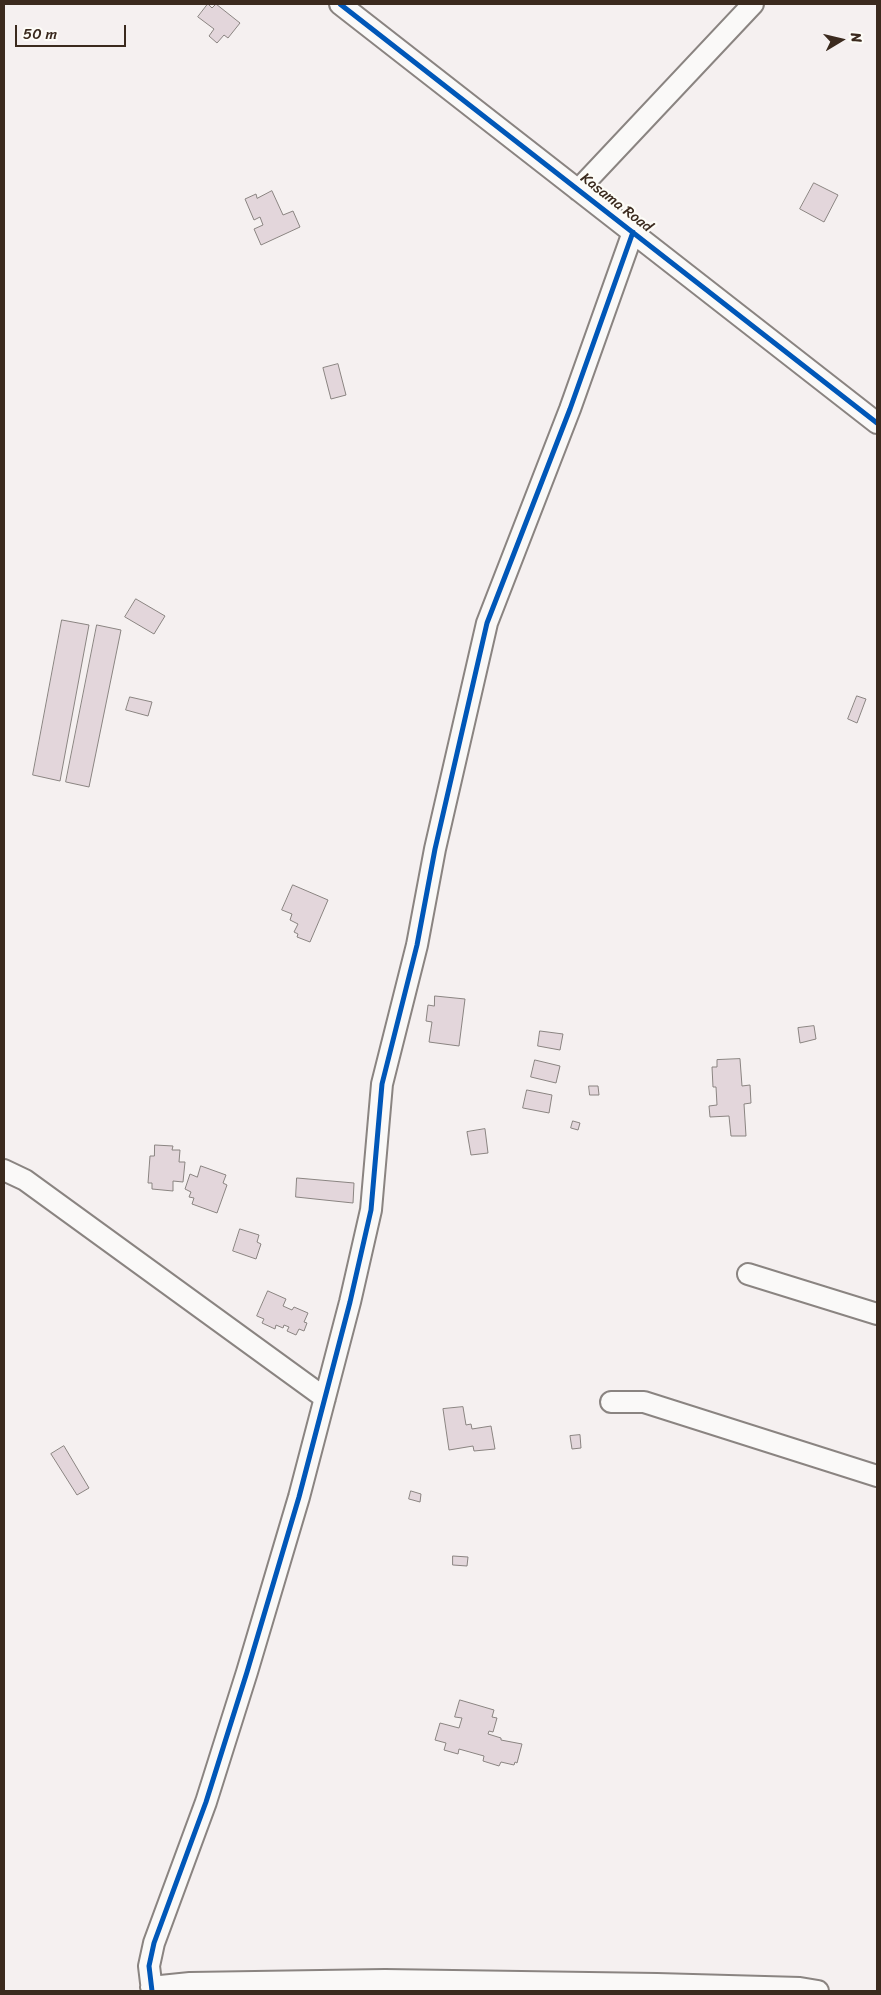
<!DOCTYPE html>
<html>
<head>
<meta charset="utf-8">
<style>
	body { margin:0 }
	#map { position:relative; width:881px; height:1995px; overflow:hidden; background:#f5f0f0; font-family:Sriracha,sans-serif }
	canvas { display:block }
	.frame { position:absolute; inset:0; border:5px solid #3b2a1e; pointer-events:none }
	.north { position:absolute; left:816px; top:15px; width:50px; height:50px; -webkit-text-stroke:4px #fdfcf7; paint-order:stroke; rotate:81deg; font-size:14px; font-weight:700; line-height:20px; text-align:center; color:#3b2a1e }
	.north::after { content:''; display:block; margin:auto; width:18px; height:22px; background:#3b2a1e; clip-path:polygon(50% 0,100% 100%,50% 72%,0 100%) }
	.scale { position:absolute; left:15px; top:25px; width:111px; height:22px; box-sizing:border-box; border:2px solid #3b2a1e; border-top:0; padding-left:6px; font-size:15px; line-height:18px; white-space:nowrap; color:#3b2a1e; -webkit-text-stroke:4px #fdfcf7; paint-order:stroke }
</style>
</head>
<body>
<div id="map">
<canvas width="881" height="1995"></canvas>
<div class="frame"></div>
<div class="north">N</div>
<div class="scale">50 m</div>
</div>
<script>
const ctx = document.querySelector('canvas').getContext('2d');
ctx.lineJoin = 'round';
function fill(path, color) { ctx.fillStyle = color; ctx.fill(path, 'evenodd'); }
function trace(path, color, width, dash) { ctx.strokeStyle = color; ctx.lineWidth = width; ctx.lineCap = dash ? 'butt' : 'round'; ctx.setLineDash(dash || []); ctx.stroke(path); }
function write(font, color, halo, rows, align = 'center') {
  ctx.font = font + ' Sriracha,sans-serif'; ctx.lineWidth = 4.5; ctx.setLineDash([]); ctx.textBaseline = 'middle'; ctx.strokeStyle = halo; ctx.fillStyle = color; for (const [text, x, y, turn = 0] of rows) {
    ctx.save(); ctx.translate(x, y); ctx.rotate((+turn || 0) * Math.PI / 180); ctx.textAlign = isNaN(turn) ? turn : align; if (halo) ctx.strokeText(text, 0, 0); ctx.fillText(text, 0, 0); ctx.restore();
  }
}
const building = new Path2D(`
	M 208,4 L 212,8 L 216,4 L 240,23 L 228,38 L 224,35 L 217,43 L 209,36 L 214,29 L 198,17 Z
	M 814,183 L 838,195 L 824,222 L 800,209 Z
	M 272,191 L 283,215 L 293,211 L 300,227 L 261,245 L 254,229 L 263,225 L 260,217 L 254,220 L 245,199 L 256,194 L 257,198 Z
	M 338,364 L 346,395 L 331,399 L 323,368 Z
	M 136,599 L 165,616 L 154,634 L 125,617 Z
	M 62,620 L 89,625 L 60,781 L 33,775 Z
	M 97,625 L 121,630 L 89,787 L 66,782 Z
	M 857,696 L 866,699 L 857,723 L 848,719 Z
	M 130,697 L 152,702 L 148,716 L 126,710 Z
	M 293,885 L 328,900 L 310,942 L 297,937 L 298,934 L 294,932 L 298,924 L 290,920 L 292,914 L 282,910 Z
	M 435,996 L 465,999 L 459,1046 L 429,1042 L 432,1022 L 426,1021 L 428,1005 L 434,1006 Z
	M 814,1026 L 816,1039 L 800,1043 L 798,1028 Z
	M 540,1031 L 563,1034 L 560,1050 L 538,1046 Z
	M 740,1059 L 742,1086 L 750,1085 L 751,1103 L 744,1104 L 746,1136 L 731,1136 L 729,1116 L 710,1117 L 709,1106 L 717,1105 L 716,1087 L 713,1087 L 712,1067 L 717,1067 L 717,1060 Z
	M 535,1060 L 560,1066 L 556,1083 L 531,1077 Z
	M 589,1086 L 598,1086 L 599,1095 L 590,1095 Z
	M 527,1090 L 552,1095 L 549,1113 L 523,1108 Z
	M 573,1121 L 580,1123 L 578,1130 L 571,1128 Z
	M 485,1129 L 488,1153 L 471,1155 L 467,1132 Z
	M 155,1145 L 173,1146 L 172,1150 L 180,1150 L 179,1162 L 185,1162 L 183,1182 L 173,1181 L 173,1191 L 152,1189 L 152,1183 L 148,1183 L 150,1156 L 154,1156 Z
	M 201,1166 L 226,1175 L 223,1183 L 227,1185 L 217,1213 L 192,1204 L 194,1198 L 189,1197 L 191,1192 L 185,1189 L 190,1174 L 197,1177 Z
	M 297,1178 L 354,1183 L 353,1203 L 296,1197 Z
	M 240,1229 L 259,1235 L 257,1242 L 261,1244 L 256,1259 L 233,1251 Z
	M 268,1291 L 286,1299 L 283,1306 L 292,1310 L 294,1307 L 308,1313 L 304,1322 L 307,1323 L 304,1331 L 299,1329 L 296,1335 L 287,1331 L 289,1327 L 284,1325 L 283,1328 L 276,1325 L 275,1329 L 262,1323 L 264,1319 L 257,1316 Z
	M 463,1407 L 466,1425 L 471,1424 L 472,1429 L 491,1426 L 495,1449 L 474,1451 L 473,1446 L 449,1450 L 443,1409 Z
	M 580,1435 L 581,1448 L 572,1449 L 570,1436 Z
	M 64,1446 L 89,1488 L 77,1495 L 51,1454 Z
	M 411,1491 L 421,1494 L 420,1502 L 409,1499 Z
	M 453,1556 L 468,1557 L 467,1566 L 453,1565 Z
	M 460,1700 L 494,1710 L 492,1717 L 497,1718 L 493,1732 L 489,1731 L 488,1734 L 501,1738 L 501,1740 L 522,1744 L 517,1763 L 515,1762 L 514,1765 L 501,1762 L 499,1766 L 483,1761 L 484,1756 L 459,1749 L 458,1754 L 444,1750 L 446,1743 L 435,1740 L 440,1723 L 459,1728 L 462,1718 L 455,1717 Z`);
fill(building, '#e3d6db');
trace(building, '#8a8481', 1);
const minor = new Path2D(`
	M 340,4 L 877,423
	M 578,190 L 753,4
	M 4,1170 L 25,1180 L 325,1398
	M 748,1274 L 877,1314
	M 611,1402 L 644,1402 L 877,1476
	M 151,1987 L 190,1983 L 385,1980 L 657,1984 L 800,1988 L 818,1991
	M 152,1991 L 149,1966 L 154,1943 L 206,1802 L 247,1672 L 299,1497 L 350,1302 L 371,1210 L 382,1084 L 417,945 L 435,849 L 487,623 L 570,409 L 633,232`);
trace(minor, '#8a8481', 24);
trace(minor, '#faf9f8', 20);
trace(new Path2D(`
	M 340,4 L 877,423
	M 152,1991 L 149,1966 L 154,1943 L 206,1802 L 247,1672 L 299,1497 L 350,1302 L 371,1210 L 382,1084 L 417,945 L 435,849 L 487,623 L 570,409 L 633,232`), '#0057b8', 5);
write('15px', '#3b2a1e', '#fdfcf7', [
	["Kasama Road",616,203,38]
]);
</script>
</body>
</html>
